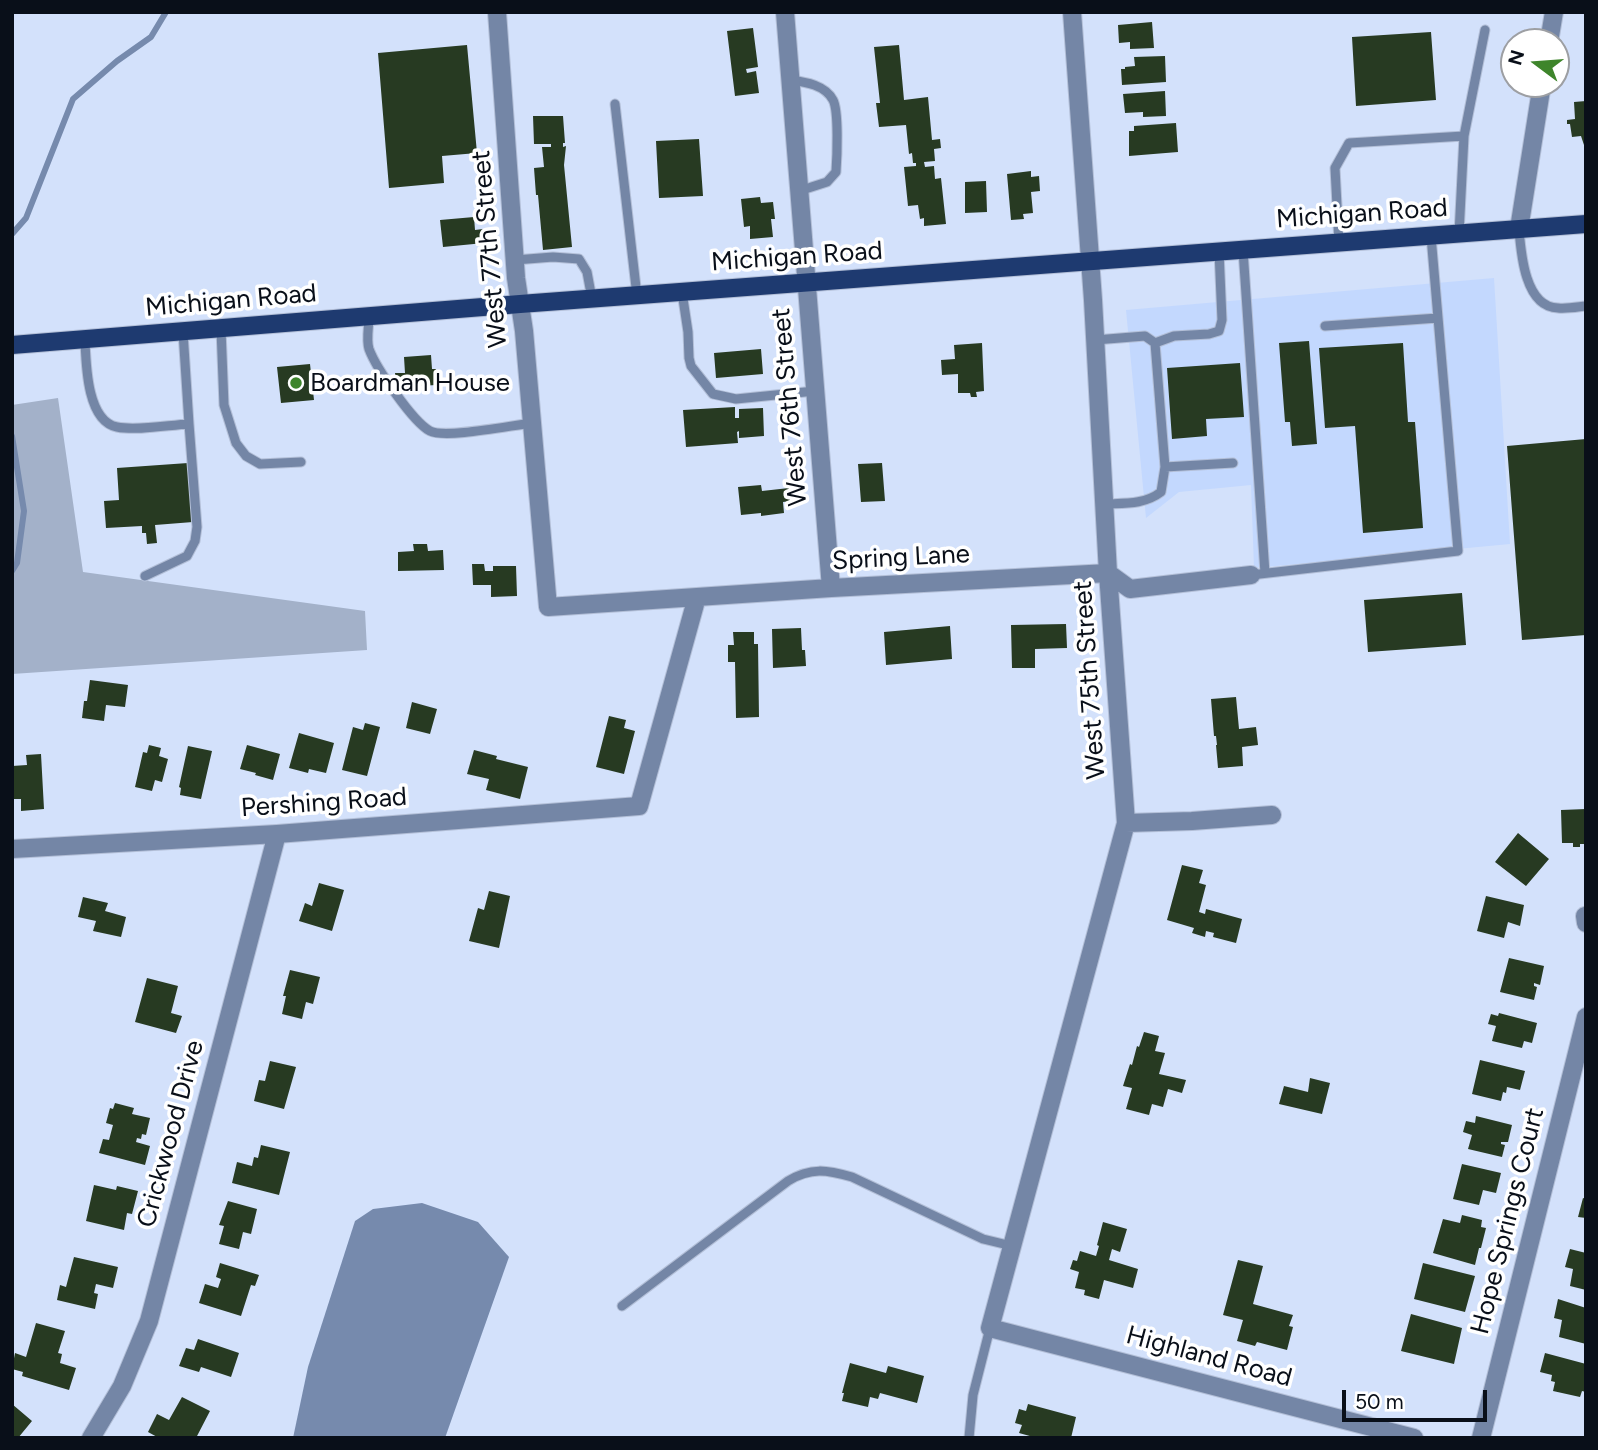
<!DOCTYPE html>
<html>
<head>
<meta charset="utf-8">
<style>
	body { margin:0 }
	#map { position:relative; width:1598px; height:1450px; overflow:hidden; background:#d3e1fb; font-family:Figtree,sans-serif }
	canvas { display:block }
	.frame { position:absolute; inset:0; border:14px solid #090f19; pointer-events:none }
	.north { position:absolute; left:1500px; top:28px; width:70px; height:70px; box-sizing:border-box; background:#fff; border:2px solid #9d9fa3; border-radius:50%; rotate:286deg; font-size:19px; font-weight:700; line-height:28px; text-align:center; color:#090f19 }
	.north::after { content:''; display:block; margin:auto; width:24px; height:32px; background:#3e852b; clip-path:polygon(50% 0,100% 100%,50% 72%,0 100%) }
	.scale { position:absolute; left:1342px; top:1390px; width:145px; height:32px; box-sizing:border-box; border:4px solid #090f19; border-top:0; padding-left:9px; font-size:21px; line-height:24px; white-space:nowrap; color:#090f19; -webkit-text-stroke:5px #fff; paint-order:stroke }
</style>
</head>
<body>
<div id="map">
<canvas width="1598" height="1450"></canvas>
<div class="frame"></div>
<div class="north">N</div>
<div class="scale">50 m</div>
</div>
<script>
const ctx = document.querySelector('canvas').getContext('2d');
ctx.lineJoin = 'round';
function fill(path, color) { ctx.fillStyle = color; ctx.fill(path, 'evenodd'); }
function trace(path, color, width, dash) { ctx.strokeStyle = color; ctx.lineWidth = width; ctx.lineCap = dash ? 'butt' : 'round'; ctx.setLineDash(dash || []); ctx.stroke(path); }
function write(font, color, halo, rows, align = 'center') {
  ctx.font = font + ' Figtree,sans-serif'; ctx.lineWidth = 7; ctx.setLineDash([]); ctx.textBaseline = 'middle'; ctx.strokeStyle = halo; ctx.fillStyle = color; for (const [text, x, y, turn = 0] of rows) {
    ctx.save(); ctx.translate(x, y); ctx.rotate((+turn || 0) * Math.PI / 180); ctx.textAlign = isNaN(turn) ? turn : align; if (halo) ctx.strokeText(text, 0, 0); ctx.fillText(text, 0, 0); ctx.restore();
  }
}
fill(new Path2D(`
	M 1494,278 L 1510,544 L 1254,568 L 1251,485 L 1179,492 L 1146,518 L 1126,310 Z`), '#c3d8fe');
fill(new Path2D(`
	M 58,398 L 83,572 L 365,611 L 367,650 L 12,674 L 12,405 Z`), '#a3b1c9');
fill(new Path2D(`
	M 422,1203 L 478,1222 L 509,1257 L 445,1438 L 293,1438 L 308,1367 L 355,1221 L 373,1209 Z`), '#768aad');
trace(new Path2D(`
	M 12,234 L 26,218 L 73,99 L 117,61 L 151,37 L 166,12
	M 12,436 L 24,511 L 17,563 L 12,571`), '#768aad', 6);
fill(new Path2D(`
	M 1152,22 L 1154,48 L 1130,49 L 1130,42 L 1119,43 L 1118,25 Z
	M 753,28 L 758,67 L 746,69 L 747,73 L 756,71 L 759,93 L 735,96 L 727,31 Z
	M 1431,32 L 1436,100 L 1356,106 L 1352,37 Z
	M 467,45 L 477,153 L 442,156 L 444,183 L 389,188 L 378,53 Z
	M 899,45 L 904,100 L 928,97 L 932,140 L 940,139 L 941,148 L 934,149 L 935,161 L 924,162 L 925,167 L 934,166 L 935,179 L 941,178 L 946,224 L 924,226 L 924,218 L 920,219 L 918,205 L 908,206 L 904,167 L 916,166 L 916,163 L 913,163 L 912,153 L 909,154 L 906,125 L 879,127 L 876,103 L 880,103 L 874,47 Z
	M 1165,56 L 1166,82 L 1122,85 L 1121,69 L 1125,69 L 1125,67 L 1135,66 L 1134,57 Z
	M 1165,91 L 1166,116 L 1143,117 L 1143,112 L 1125,113 L 1123,94 Z
	M 1586,101 L 1586,145 L 1584,145 L 1581,136 L 1572,137 L 1570,124 L 1567,124 L 1567,120 L 1575,119 L 1574,102 Z
	M 533,116 L 563,116 L 565,143 L 563,143 L 563,147 L 566,146 L 564,165 L 572,247 L 543,250 L 538,195 L 536,195 L 534,168 L 544,167 L 542,147 L 551,147 L 551,144 L 534,144 Z
	M 1176,123 L 1178,152 L 1129,156 L 1129,131 L 1134,131 L 1134,126 Z
	M 699,139 L 703,196 L 659,198 L 656,141 Z
	M 1031,171 L 1031,177 L 1039,176 L 1040,191 L 1031,192 L 1033,213 L 1023,214 L 1024,219 L 1011,220 L 1007,174 Z
	M 986,181 L 987,212 L 965,213 L 965,182 Z
	M 760,197 L 761,203 L 773,202 L 775,219 L 771,219 L 773,237 L 750,239 L 750,226 L 744,227 L 741,199 Z
	M 474,217 L 475,230 L 483,229 L 484,243 L 443,247 L 440,220 Z
	M 1309,341 L 1317,444 L 1292,446 L 1290,422 L 1285,422 L 1279,343 Z
	M 982,343 L 984,391 L 976,392 L 977,397 L 971,397 L 970,393 L 958,393 L 958,374 L 942,375 L 941,360 L 955,359 L 954,345 Z
	M 1403,343 L 1408,422 L 1415,422 L 1423,528 L 1363,533 L 1355,426 L 1325,428 L 1319,348 Z
	M 761,349 L 763,374 L 716,378 L 714,353 Z
	M 431,355 L 432,369 L 436,369 L 437,385 L 396,387 L 395,373 L 405,373 L 404,357 Z
	M 1240,363 L 1244,417 L 1206,419 L 1207,436 L 1172,439 L 1167,368 Z
	M 310,364 L 314,400 L 281,403 L 277,367 Z
	M 735,407 L 735,418 L 739,418 L 739,409 L 763,408 L 764,436 L 739,438 L 739,431 L 737,432 L 738,443 L 686,447 L 683,410 Z
	M 1586,439 L 1586,635 L 1522,640 L 1507,446 Z
	M 188,463 L 193,522 L 155,525 L 157,543 L 147,544 L 146,533 L 142,533 L 142,526 L 106,528 L 104,501 L 119,500 L 117,468 Z
	M 882,463 L 885,501 L 861,502 L 858,464 Z
	M 761,485 L 762,491 L 789,488 L 791,501 L 783,502 L 784,513 L 761,516 L 761,513 L 741,515 L 738,487 Z
	M 413,544 L 427,544 L 428,551 L 443,550 L 444,570 L 398,571 L 398,552 L 414,551 Z
	M 472,564 L 484,564 L 485,571 L 493,571 L 493,566 L 516,566 L 517,596 L 491,597 L 491,585 L 473,585 Z
	M 1462,593 L 1466,645 L 1368,652 L 1364,600 Z
	M 1066,624 L 1067,648 L 1035,649 L 1035,668 L 1012,668 L 1011,625 Z
	M 950,626 L 952,659 L 886,665 L 884,632 Z
	M 801,628 L 802,650 L 805,650 L 806,666 L 773,668 L 772,629 Z
	M 733,632 L 754,632 L 754,644 L 758,644 L 759,717 L 736,718 L 735,662 L 728,662 L 728,645 L 734,645 Z
	M 90,680 L 128,685 L 125,707 L 106,705 L 104,721 L 82,718 L 84,701 L 87,701 Z
	M 1236,697 L 1239,729 L 1256,727 L 1258,745 L 1242,747 L 1243,766 L 1218,768 L 1216,745 L 1217,745 L 1216,736 L 1214,736 L 1211,699 Z
	M 412,702 L 437,709 L 430,734 L 406,728 Z
	M 609,716 L 626,720 L 624,728 L 635,731 L 624,774 L 596,767 Z
	M 365,723 L 380,727 L 367,776 L 342,770 L 353,727 L 363,730 Z
	M 299,733 L 334,743 L 326,773 L 309,769 L 308,773 L 289,768 Z
	M 149,745 L 161,748 L 159,756 L 168,759 L 162,782 L 155,780 L 152,791 L 135,787 L 143,752 L 147,753 Z
	M 247,745 L 280,754 L 273,780 L 255,775 L 256,773 L 240,769 Z
	M 188,746 L 212,751 L 201,799 L 180,795 L 181,788 L 179,787 Z
	M 474,750 L 497,756 L 496,759 L 528,767 L 520,799 L 486,790 L 489,779 L 467,774 Z
	M 41,754 L 44,809 L 21,811 L 21,799 L 12,799 L 12,766 L 27,765 L 26,755 Z
	M 1586,809 L 1586,844 L 1580,844 L 1580,847 L 1573,847 L 1573,843 L 1562,843 L 1561,810 Z
	M 1518,833 L 1549,859 L 1526,886 L 1495,862 Z
	M 1182,865 L 1203,870 L 1199,883 L 1206,885 L 1199,912 L 1205,914 L 1206,909 L 1242,919 L 1236,943 L 1213,937 L 1214,933 L 1206,931 L 1205,937 L 1192,933 L 1194,928 L 1167,920 Z
	M 319,883 L 344,890 L 332,931 L 299,921 L 305,903 L 312,906 Z
	M 489,891 L 510,896 L 499,948 L 469,941 L 478,908 L 484,910 Z
	M 1486,896 L 1524,905 L 1520,926 L 1508,922 L 1504,938 L 1477,931 Z
	M 83,897 L 108,903 L 105,911 L 126,917 L 121,937 L 93,931 L 96,921 L 78,917 Z
	M 1509,958 L 1544,966 L 1540,985 L 1534,983 L 1534,986 L 1537,987 L 1534,1000 L 1500,992 Z
	M 290,970 L 320,977 L 313,1004 L 306,1002 L 302,1019 L 282,1014 L 286,996 L 283,996 Z
	M 147,978 L 178,986 L 171,1013 L 182,1016 L 176,1033 L 135,1022 Z
	M 1499,1013 L 1537,1023 L 1532,1043 L 1524,1041 L 1522,1048 L 1492,1041 L 1496,1026 L 1488,1024 L 1491,1014 L 1498,1016 Z
	M 1144,1032 L 1159,1036 L 1155,1051 L 1165,1053 L 1159,1074 L 1186,1080 L 1182,1093 L 1168,1089 L 1163,1107 L 1152,1104 L 1149,1115 L 1126,1109 L 1132,1088 L 1123,1086 L 1130,1064 L 1132,1065 L 1137,1046 L 1139,1047 Z
	M 1480,1060 L 1525,1071 L 1520,1090 L 1507,1087 L 1506,1093 L 1503,1092 L 1501,1101 L 1472,1094 Z
	M 270,1061 L 296,1067 L 284,1109 L 254,1101 L 259,1080 L 265,1081 Z
	M 1310,1078 L 1330,1083 L 1322,1114 L 1279,1104 L 1284,1086 L 1308,1092 Z
	M 115,1103 L 134,1108 L 132,1114 L 150,1118 L 146,1135 L 142,1134 L 141,1139 L 137,1138 L 136,1142 L 150,1146 L 145,1165 L 99,1153 L 103,1139 L 109,1140 L 113,1125 L 106,1123 L 110,1108 L 113,1109 Z
	M 1476,1116 L 1512,1125 L 1508,1142 L 1501,1142 L 1501,1144 L 1505,1145 L 1502,1157 L 1468,1149 L 1472,1135 L 1463,1132 L 1466,1121 L 1475,1123 Z
	M 261,1145 L 290,1152 L 279,1195 L 232,1183 L 237,1162 L 252,1166 L 254,1157 L 258,1158 Z
	M 1462,1164 L 1501,1173 L 1496,1193 L 1483,1190 L 1479,1205 L 1453,1199 Z
	M 94,1185 L 116,1190 L 117,1186 L 138,1191 L 132,1214 L 127,1213 L 124,1230 L 86,1221 Z
	M 1583,1198 L 1586,1199 L 1586,1218 L 1578,1217 Z
	M 228,1201 L 257,1209 L 251,1234 L 243,1232 L 239,1249 L 219,1244 L 224,1226 L 219,1225 Z
	M 1462,1215 L 1482,1220 L 1481,1227 L 1486,1228 L 1481,1248 L 1479,1248 L 1475,1265 L 1433,1253 L 1443,1219 L 1460,1223 Z
	M 1103,1222 L 1127,1229 L 1120,1252 L 1112,1249 L 1109,1260 L 1138,1269 L 1133,1288 L 1104,1280 L 1099,1299 L 1084,1295 L 1085,1290 L 1075,1288 L 1079,1272 L 1070,1269 L 1073,1260 L 1077,1261 L 1080,1251 L 1096,1256 L 1099,1246 L 1097,1245 Z
	M 1570,1249 L 1586,1253 L 1586,1290 L 1570,1286 L 1573,1269 L 1565,1267 Z
	M 74,1257 L 118,1267 L 113,1288 L 96,1284 L 94,1293 L 98,1294 L 95,1309 L 57,1300 L 60,1285 L 66,1287 Z
	M 1238,1260 L 1263,1266 L 1253,1304 L 1293,1315 L 1289,1326 L 1293,1327 L 1287,1350 L 1257,1342 L 1255,1346 L 1237,1341 L 1243,1320 L 1223,1315 Z
	M 220,1263 L 259,1275 L 255,1286 L 251,1285 L 241,1316 L 199,1303 L 205,1284 L 218,1288 L 221,1279 L 216,1277 Z
	M 1423,1263 L 1475,1276 L 1465,1312 L 1414,1299 Z
	M 1558,1299 L 1586,1308 L 1586,1344 L 1559,1337 L 1562,1320 L 1554,1318 Z
	M 1411,1314 L 1462,1328 L 1454,1364 L 1401,1351 Z
	M 36,1323 L 65,1331 L 58,1353 L 62,1354 L 60,1363 L 76,1368 L 69,1390 L 22,1376 L 23,1372 L 12,1369 L 15,1353 L 26,1357 Z
	M 198,1339 L 239,1353 L 231,1377 L 201,1367 L 199,1372 L 179,1366 L 186,1348 L 194,1350 Z
	M 1545,1353 L 1586,1364 L 1584,1378 L 1586,1378 L 1586,1392 L 1582,1391 L 1580,1397 L 1553,1391 L 1555,1382 L 1551,1381 L 1552,1375 L 1540,1372 Z
	M 850,1363 L 886,1373 L 888,1366 L 924,1376 L 917,1403 L 880,1393 L 878,1399 L 870,1397 L 868,1407 L 842,1401 L 844,1393 L 842,1393 Z
	M 182,1397 L 210,1411 L 196,1438 L 159,1438 L 148,1432 L 157,1414 L 169,1420 Z
	M 12,1404 L 32,1421 L 18,1438 L 12,1438 Z
	M 1028,1404 L 1076,1417 L 1071,1438 L 1037,1438 L 1019,1433 L 1022,1425 L 1015,1423 L 1019,1409 L 1026,1411 Z`), '#273a22');
const lane = new Path2D(`
	M 790,80 C 806,82 825,85 833,100 C 839,111 837,158 836,172 L 827,182 L 799,191
	M 615,104 L 637,296
	M 1519,229 C 1521,254 1525,307 1558,308 C 1567,309 1577,307 1586,306
	M 1459,234 L 1464,136 L 1485,30
	M 1339,243 L 1335,168 L 1349,143 L 1464,136
	M 1243,250 L 1265,573
	M 515,260 L 553,257 L 579,259 L 587,272 L 592,299
	M 682,292 L 688,332 L 689,358 L 691,366 L 713,394 L 736,399 L 815,391
	M 369,317 C 369,326 366,340 369,349 C 376,368 413,422 430,431 C 445,439 513,425 533,423
	M 1325,326 L 1438,318
	M 221,329 L 224,405 L 236,443 L 246,456 L 260,464 L 301,462
	M 183,332 L 189,424
	M 85,340 C 86,365 87,421 117,427 C 137,431 169,425 189,424 L 197,527 L 195,541 L 187,556 L 145,576
	M 1095,340 L 1145,336 L 1155,343 L 1165,467 L 1161,492 C 1144,505 1124,503 1104,504
	M 1155,343 L 1174,336 L 1209,334 L 1219,331 L 1222,320 L 1219,251
	M 1165,467 L 1233,463
	M 1251,575 L 1458,551 L 1431,236
	M 622,1306 L 788,1181 C 811,1167 827,1170 852,1177 L 983,1239 L 1012,1246
	M 969,1438 L 973,1395 L 990,1328`);
const street = new Path2D(`
	M 497,12 L 516,278 L 524,331 L 548,607 L 831,588 L 1108,573 L 1130,589 L 1251,575
	M 785,12 L 831,588
	M 1072,12 L 1093,300 L 1108,573 L 1126,823 L 990,1328 L 1414,1438
	M 1549,42 L 1554,12
	M 1519,229 L 1542,84
	M 1126,823 L 1192,821 L 1272,815
	M 12,849 L 277,834 L 639,806 L 697,597
	M 1585,916 L 1586,923
	M 91,1438 L 122,1386 L 149,1321 L 277,834
	M 1481,1438 L 1586,1017`);
const primary = new Path2D(`
	M 12,345 L 520,304 L 1586,224`);
trace(lane, '#b3bfd7', 11);
trace(street, '#b3bfd7', 20);
trace(primary, '#b3bfd7', 20);
trace(lane, '#7486a6', 9);
trace(street, '#7486a6', 18);
trace(primary, '#1e3a70', 18);
for (const [x, y, r, color] of [
	[296,383,7,"#3e852b"]
]) { const dot = new Path2D(); dot.arc(x, y, r, 0, 2 * Math.PI); ctx.fillStyle = color; ctx.fill(dot); trace(dot, '#fff', 2.5); }
write('26px', '#090f19', '#fff', [
	["Michigan Road",1362,214,-4],
	["West 77th Street",490,249,-95],
	["Michigan Road",797,257,-4],
	["Michigan Road",231,301,-5],
	["West 76th Street",790,407,-95],
	["Spring Lane",901,558,-3],
	["West 75th Street",1090,680,-94],
	["Pershing Road",324,803,-4],
	["Crickwood Drive",171,1134,-75],
	["Hope Springs Court",1508,1221,-76],
	["Highland Road",1209,1357,15]
]);
write('26px', '#090f19', '#fff', [
	["Boardman House",310,383]
], 'left');
</script>
</body>
</html>
